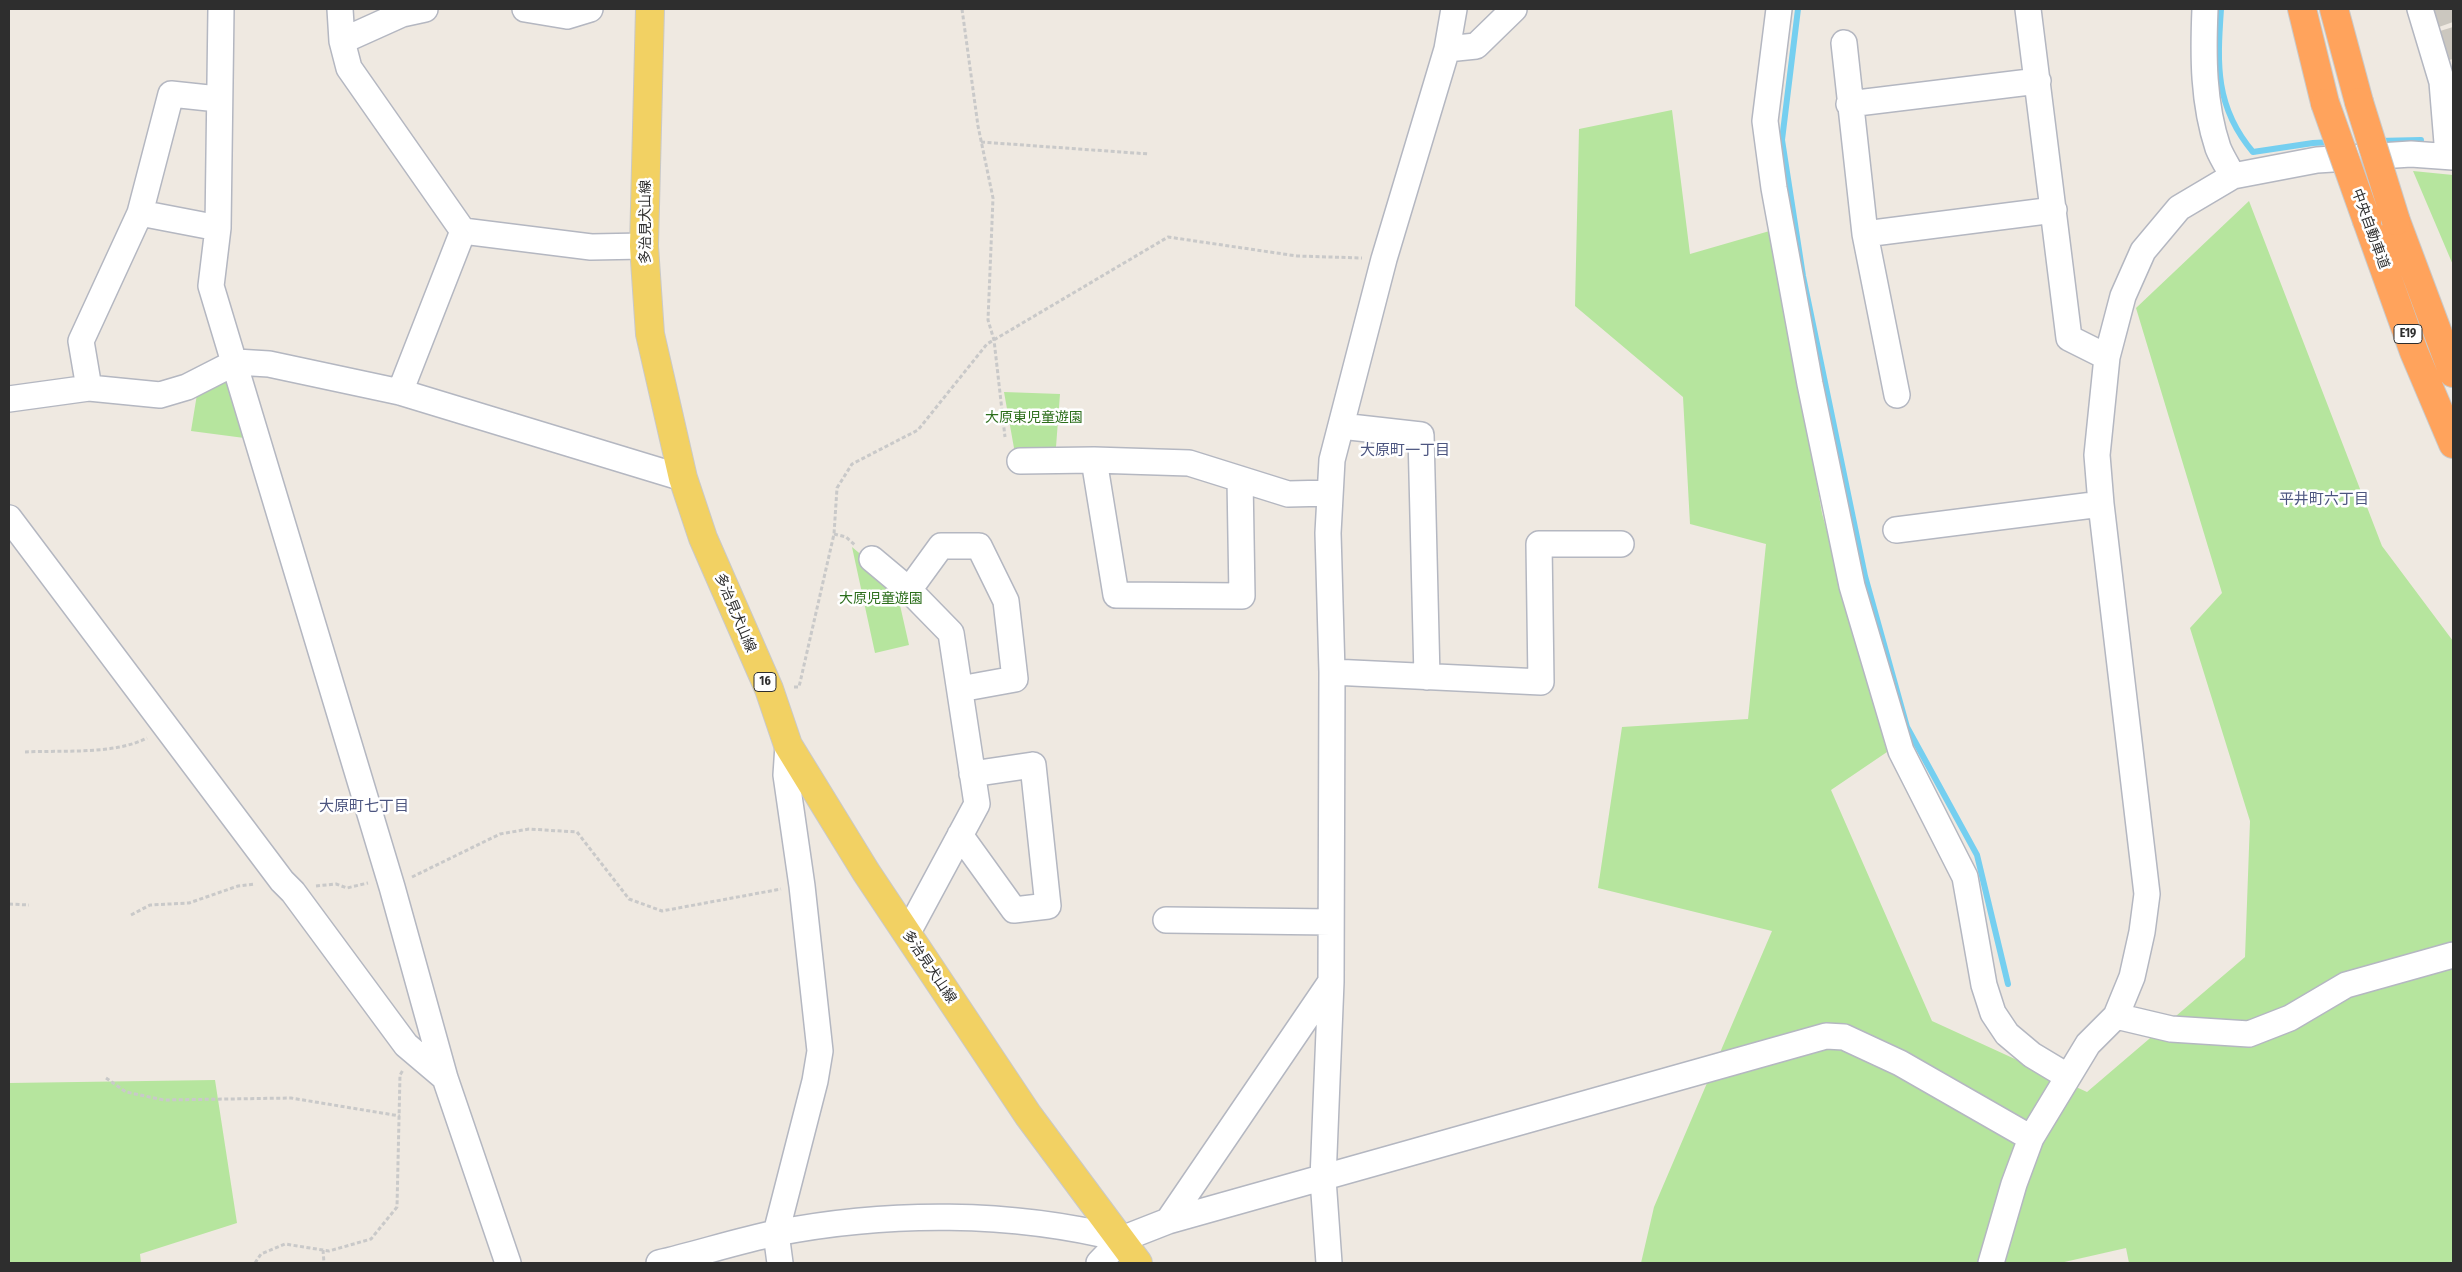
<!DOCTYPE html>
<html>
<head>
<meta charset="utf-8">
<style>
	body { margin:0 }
	#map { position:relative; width:2462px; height:1272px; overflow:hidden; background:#efe9e1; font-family:"Fira Sans Condensed",sans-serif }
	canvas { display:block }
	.frame { position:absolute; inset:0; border:10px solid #2e2e2e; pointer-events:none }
</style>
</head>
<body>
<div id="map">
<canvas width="2462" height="1272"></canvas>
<div class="frame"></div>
</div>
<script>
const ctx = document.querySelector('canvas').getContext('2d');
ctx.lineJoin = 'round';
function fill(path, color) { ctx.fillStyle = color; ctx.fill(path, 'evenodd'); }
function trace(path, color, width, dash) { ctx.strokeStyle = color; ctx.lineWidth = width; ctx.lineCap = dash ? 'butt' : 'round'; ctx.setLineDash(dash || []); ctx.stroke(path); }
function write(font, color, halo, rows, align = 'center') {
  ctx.font = font + ' "Fira Sans Condensed","Noto Sans JP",sans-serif'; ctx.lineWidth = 5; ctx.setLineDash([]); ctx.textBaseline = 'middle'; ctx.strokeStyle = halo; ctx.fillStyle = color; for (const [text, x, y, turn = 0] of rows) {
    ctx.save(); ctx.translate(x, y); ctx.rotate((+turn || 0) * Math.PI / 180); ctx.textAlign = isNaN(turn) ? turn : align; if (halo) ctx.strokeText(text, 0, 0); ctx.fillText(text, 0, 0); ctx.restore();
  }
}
fill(new Path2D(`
	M 1672,110 L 1690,254 L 1773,230 L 1822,513 L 1887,752 L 1831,790 L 1932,1021 L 2087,1092 L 2245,957 L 2250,821 L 2190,628 L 2222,593 L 2136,308 L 2249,201 L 2382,546 L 2453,641 L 2453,1263 L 2129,1263 L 2126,1248 L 2060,1263 L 1641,1263 L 1654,1207 L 1772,931 L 1598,888 L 1622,727 L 1748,719 L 1766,544 L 1690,524 L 1683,397 L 1575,306 L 1579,129 Z
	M 2413,171 L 2453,175 L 2453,265 Z
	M 234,373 L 252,439 L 191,431 L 198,388 Z
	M 1004,392 L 1060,394 L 1056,447 L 1014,448 Z
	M 852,547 L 895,583 L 909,645 L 875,653 Z
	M 215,1080 L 237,1223 L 140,1254 L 141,1263 L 9,1263 L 9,1083 Z`), '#b6e59e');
trace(new Path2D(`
	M 1798,9 L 1782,140 L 1803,276 L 1865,576 L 1907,727 L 1977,855 L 2008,984
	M 2221,9 C 2217,65 2215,107 2253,152 L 2313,143 L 2333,142
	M 2377,141 L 2421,140`), '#75cff0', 6);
fill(new Path2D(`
	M 2433,9 L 2453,9 L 2453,22 L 2439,27 Z
	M 2453,27 L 2453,59 L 2449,60 L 2440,31 Z`), '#cbc7bf');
const minor = new Path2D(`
	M 221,9 L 218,228 L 211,286 L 392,887 L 445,1078 L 508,1263
	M 340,9 L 342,41 L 349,68 L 463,231 L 591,247 L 644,246
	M 525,9 L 567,16 L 590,9
	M 1779,9 L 1765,121 L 1774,188 L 1810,384 L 1852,586 L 1901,751 L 1965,877 L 1984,985 L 1993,1013 L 2007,1034 L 2032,1055 L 2067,1076
	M 2028,9 L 2069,338 L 2107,357
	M 2205,9 C 2203,56 2203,103 2218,148 C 2222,158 2228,167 2233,176
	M 2420,9 L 2442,82 L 2448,155
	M 342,41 L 402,14 L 425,9
	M 1844,43 L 1865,234 L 1897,395
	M 1447,49 L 1476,46 L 1514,9
	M 1849,104 L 2038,81
	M 140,213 L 218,228
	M 1865,234 L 2054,210
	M 89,388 L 81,341 L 140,213 L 171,94 L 218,99
	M 400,392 L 463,231
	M 9,399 L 89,388 L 160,395 L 187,387 L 236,362 L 269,364 L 400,392 L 683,478
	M 1341,426 L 1421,435 L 1427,677
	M 1094,460 L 1116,595 L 1242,596 L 1240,479
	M 1020,461 L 1094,460 L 1189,463 L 1288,494 L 1330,493
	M 9,518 L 282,881 L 293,892 L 406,1045 L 445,1078
	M 1896,530 L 2101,504
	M 872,559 L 909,590 L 951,633 L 977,804 L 907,934
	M 909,590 L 941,546 L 979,546 L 1006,601 L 1015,679 L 960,689
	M 1332,672 L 1541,682 L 1539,544 L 1621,544
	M 960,835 L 1014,910 L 1048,906 L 1033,765 L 972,774
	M 1166,920 L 1331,922
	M 2116,1016 L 2171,1029 L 2249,1034 L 2290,1018 L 2346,985 L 2453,955
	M 1168,1221 L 1330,983
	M 659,1263 C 698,1254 737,1241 776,1233 C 889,1211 1011,1211 1122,1239
	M 780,1263 L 776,1233 L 815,1081 L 820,1051 L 802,886 L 786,775 L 788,745
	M 1099,1263 L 1122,1239 L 1168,1221 L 1826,1036 L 1844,1037 L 1900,1063 L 2031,1138
	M 1329,1263 L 1323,1179 L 1331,982 L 1332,672 L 1328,533 L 1332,460 L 1384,259 L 1447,49 L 1454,9
	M 1991,1263 L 2014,1184 L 2031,1138 L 2088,1044 L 2116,1016 L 2132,977 L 2142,932 L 2147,894 L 2101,504 L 2097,455 L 2107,357 L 2123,296 L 2143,251 L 2179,208 L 2233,176 L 2317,160 L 2411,154 L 2453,157`);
const major = new Path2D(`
	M 650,9 L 644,246 L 650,334 L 683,478 L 703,538 L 769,689 L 788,745 L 866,872 L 1028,1115 L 1138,1263`);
const highway = new Path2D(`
	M 2302,9 L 2325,103
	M 2334,9 L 2359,102
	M 2367,221 L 2414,352 L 2453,444
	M 2396,221 L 2453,373`);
trace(minor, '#b4b7c1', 28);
trace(major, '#c9c9c9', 30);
trace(highway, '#c9c9c9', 30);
trace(new Path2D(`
	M 962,9 L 978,126 L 993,198 L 988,320 L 994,340 L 1005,437
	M 981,142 L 1149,154
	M 834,534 L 846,537 L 856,546
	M 794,687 L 799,687 L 834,534 L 837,488 L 852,464 L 918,430 L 987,344 L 1168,237 L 1297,256 L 1362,258
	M 25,752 C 61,750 114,755 147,738
	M 412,877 L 500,834 L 529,829 L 577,832 L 629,899 L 662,911 L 781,889
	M 316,886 L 336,884 L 347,888 L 368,883
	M 9,904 L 29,905
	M 131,915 L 150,905 L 189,903 L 238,886 L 255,884
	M 106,1078 L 126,1092 L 164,1100 L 291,1098 L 400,1116
	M 323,1250 L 324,1263
	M 255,1263 L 261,1254 L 285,1244 L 329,1251 L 371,1239 L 397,1207 L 400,1075 L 403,1070`), '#c9c9c9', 3, [4, 2.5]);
trace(minor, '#fff', 25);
trace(major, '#f2d163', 28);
trace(highway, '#ffa35c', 28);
const highwayBridge = new Path2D(`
	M 2359,102 L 2396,221
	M 2325,103 L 2367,221`);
trace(highwayBridge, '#c9c9c9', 30, []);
trace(highwayBridge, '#ffa35c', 28);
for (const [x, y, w] of [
	[2408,334,28],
	[765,682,22]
]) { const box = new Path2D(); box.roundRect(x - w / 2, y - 9.5, w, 19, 4); ctx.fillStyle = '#fff'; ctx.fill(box); trace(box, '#2e2e2e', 1); }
write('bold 12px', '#2e2e2e', null, [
	["E19",2408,334],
	["16",765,682]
]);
write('14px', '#2e2e2e', '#fff', [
	["多治見犬山線",646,222,-90],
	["中央自動車道",2370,229,70],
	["多治見犬山線",735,613,67],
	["多治見犬山線",929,967,56]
]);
write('14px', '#2c6e1b', '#fff', [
	["大原東児童遊園",1034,418],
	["大原児童遊園",881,599]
]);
write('15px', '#4d5680', '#fff', [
	["大原町一丁目",1405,451],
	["平井町六丁目",2324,500],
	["大原町七丁目",364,807]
]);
</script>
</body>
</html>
